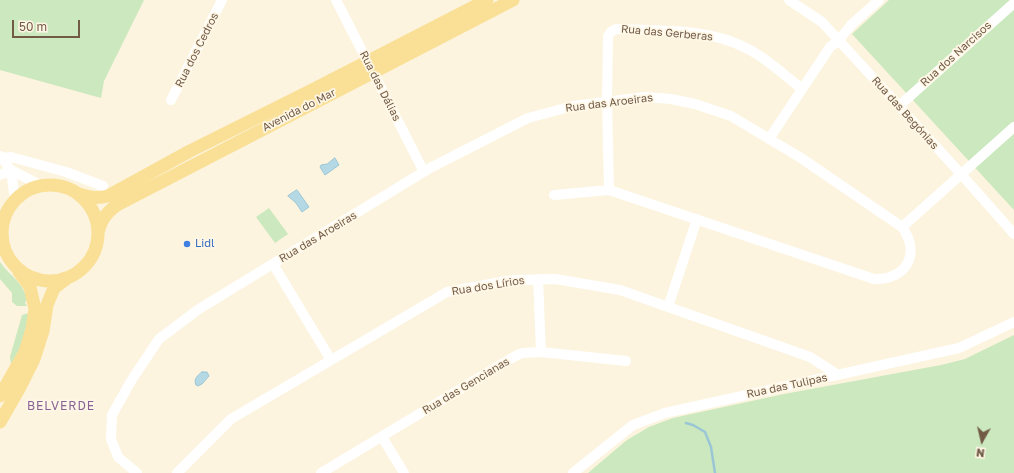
<!DOCTYPE html>
<html>
<head>
<meta charset="utf-8">
<style>
	body { margin:0 }
	#map { position:relative; width:1014px; height:473px; overflow:hidden; background:#fcf4df; font-family:"Golos Text",sans-serif }
	canvas { display:block }
	.north { position:absolute; left:962px; top:421px; width:40px; height:40px; -webkit-text-stroke:3px #fff7e5; paint-order:stroke; rotate:188deg; font-size:11px; font-weight:700; line-height:16px; text-align:center; color:#715b47 }
	.north::after { content:''; display:block; margin:auto; width:14px; height:18px; background:#715b47; clip-path:polygon(50% 0,100% 100%,50% 72%,0 100%) }
	.scale { position:absolute; left:12px; top:20px; width:68px; height:18px; box-sizing:border-box; border:2px solid #715b47; border-top:0; padding-left:5px; font-size:12px; line-height:14px; white-space:nowrap; color:#715b47; -webkit-text-stroke:3px #fff7e5; paint-order:stroke }
</style>
</head>
<body>
<div id="map">
<canvas width="1014" height="473"></canvas>
<div class="north">N</div>
<div class="scale">50 m</div>
</div>
<script>
const ctx = document.querySelector('canvas').getContext('2d');
ctx.lineJoin = 'round';
function fill(path, color) { ctx.fillStyle = color; ctx.fill(path, 'evenodd'); }
function trace(path, color, width, dash) { ctx.strokeStyle = color; ctx.lineWidth = width; ctx.lineCap = dash ? 'butt' : 'round'; ctx.setLineDash(dash || []); ctx.stroke(path); }
function write(font, color, halo, rows, align = 'center') {
  ctx.font = font + ' "Golos Text",sans-serif'; ctx.lineWidth = 3.5; ctx.setLineDash([]); ctx.textBaseline = 'middle'; ctx.strokeStyle = halo; ctx.fillStyle = color; for (const [text, x, y, turn = 0] of rows) {
    ctx.save(); ctx.translate(x, y); ctx.rotate((+turn || 0) * Math.PI / 180); ctx.textAlign = isNaN(turn) ? turn : align; if (halo) ctx.strokeText(text, 0, 0); ctx.fillText(text, 0, 0); ctx.restore();
  }
}
fill(new Path2D(`
	M 0,0 L 144,0 L 104,81 L 101,98 L 0,70 Z
	M 889,0 L 1014,0 L 1014,210 L 852,34 Z
	M 269,208 L 288,234 L 275,243 L 256,217 Z
	M 0,262 C 9,275 23,282 27,299 L 25,303 L 27,306 L 17,306 L 12,302 L 12,293 L 0,279 Z
	M 29,313 L 21,351 L 11,364 L 10,357 L 22,315 Z
	M 1014,335 L 1014,473 L 588,473 L 627,440 L 649,427 L 673,418 L 784,394 L 941,365 L 965,359 Z`), '#cbe8be');
const water = new Path2D(`
	M 335,158 L 339,165 L 325,175 L 320,167 L 321,165 L 327,164 Z
	M 297,190 L 309,207 L 302,212 L 296,203 L 288,196 Z
	M 202,372 L 207,372 L 209,376 L 202,384 L 198,386 L 196,385 C 193,379 198,375 202,372 Z`);
fill(water, '#b4d8e4');
trace(water, '#9bc6d6', 1);
trace(new Path2D(`
	M 686,423 L 693,425 L 705,432 L 711,447 L 715,473`), '#9bc6d6', 2.5);
trace(new Path2D(`
	M 336,0 L 424,172
	M 789,0 L 822,22 L 961,174 L 1014,234
	M 171,100 L 222,0
	M 899,106 L 1014,3
	M 769,139 L 830,47 L 839,40 L 851,25 L 879,0
	M 0,156 L 11,170 L 40,185
	M 2,158 L 11,157 L 66,172 L 103,186
	M 11,170 L 15,200
	M 0,175 L 11,170
	M 609,190 L 607,101 L 608,36 C 610,32 612,30 616,29 C 659,31 710,28 748,49 C 768,59 785,76 802,89
	M 0,226 L 2,226
	M 902,227 L 1014,127
	M 0,249 L 6,253
	M 273,264 L 331,360
	M 538,279 L 541,352
	M 668,307 L 697,219
	M 382,437 L 404,473
	M 137,473 L 118,457 L 111,439 L 112,415 L 131,381 L 159,339 L 199,309 L 430,168 L 528,118 L 573,106 L 645,97 L 671,99 L 695,104 L 731,116 L 801,158 L 902,227 C 921,253 907,280 874,279 L 609,190 L 554,195
	M 177,473 L 231,419 L 447,292 L 512,280 L 555,279 L 620,290 L 810,357 L 838,375
	M 321,473 L 517,355 L 523,353 L 541,352 L 626,361
	M 573,473 L 633,425 L 665,413 L 959,348 L 1014,322`), '#fff', 10);
trace(new Path2D(`
	M2 233a48 48 0 1 1 96 0a48 48 0 1 1-96 0Z
	M 77,193 C 88,197 96,199 108,196 L 190,151 L 314,89 L 487,0
	M 98,233 C 101,220 106,213 117,205 L 513,0
	M 0,396 L 25,352 L 32,329 L 35,309 L 30,287 L 19,272
	M 0,422 L 19,389 L 34,359 L 43,331 L 47,305 L 54,288 L 66,279`), '#fae097', 13);
for (const [x, y, r, color] of [
	[187,244,4,"#3f7fe0"]
]) { const dot = new Path2D(); dot.arc(x, y, r, 0, 2 * Math.PI); ctx.fillStyle = color; ctx.fill(dot); trace(dot, '#fff7e5', 1.5); }
write('11px', '#715b47', '#fff7e5', [
	["Rua das Gerberas",667,33,5],
	["Rua dos Cedros",197,50,-63],
	["Rua dos Narcisos",956,54,-42],
	["Rua das Dálias",380,86,63],
	["Rua das Aroeiras",609,103,-7],
	["Avenida do Mar",299,110,-27],
	["Rua das Begónias",905,113,48],
	["Rua das Aroeiras",318,237,-31],
	["Rua dos Lírios",488,286,-9],
	["Rua das Gencianas",466,386,-31],
	["Rua das Tulipas",787,386,-12]
]);
write('11px', '#366cbe', '#fff7e5', [
	["Lidl",195,244]
], 'left');
ctx.letterSpacing = '1px';
write('12px', '#896395', '#fff7e5', [
	["BELVERDE",61,406]
]);
ctx.letterSpacing = '0px';
</script>
</body>
</html>
